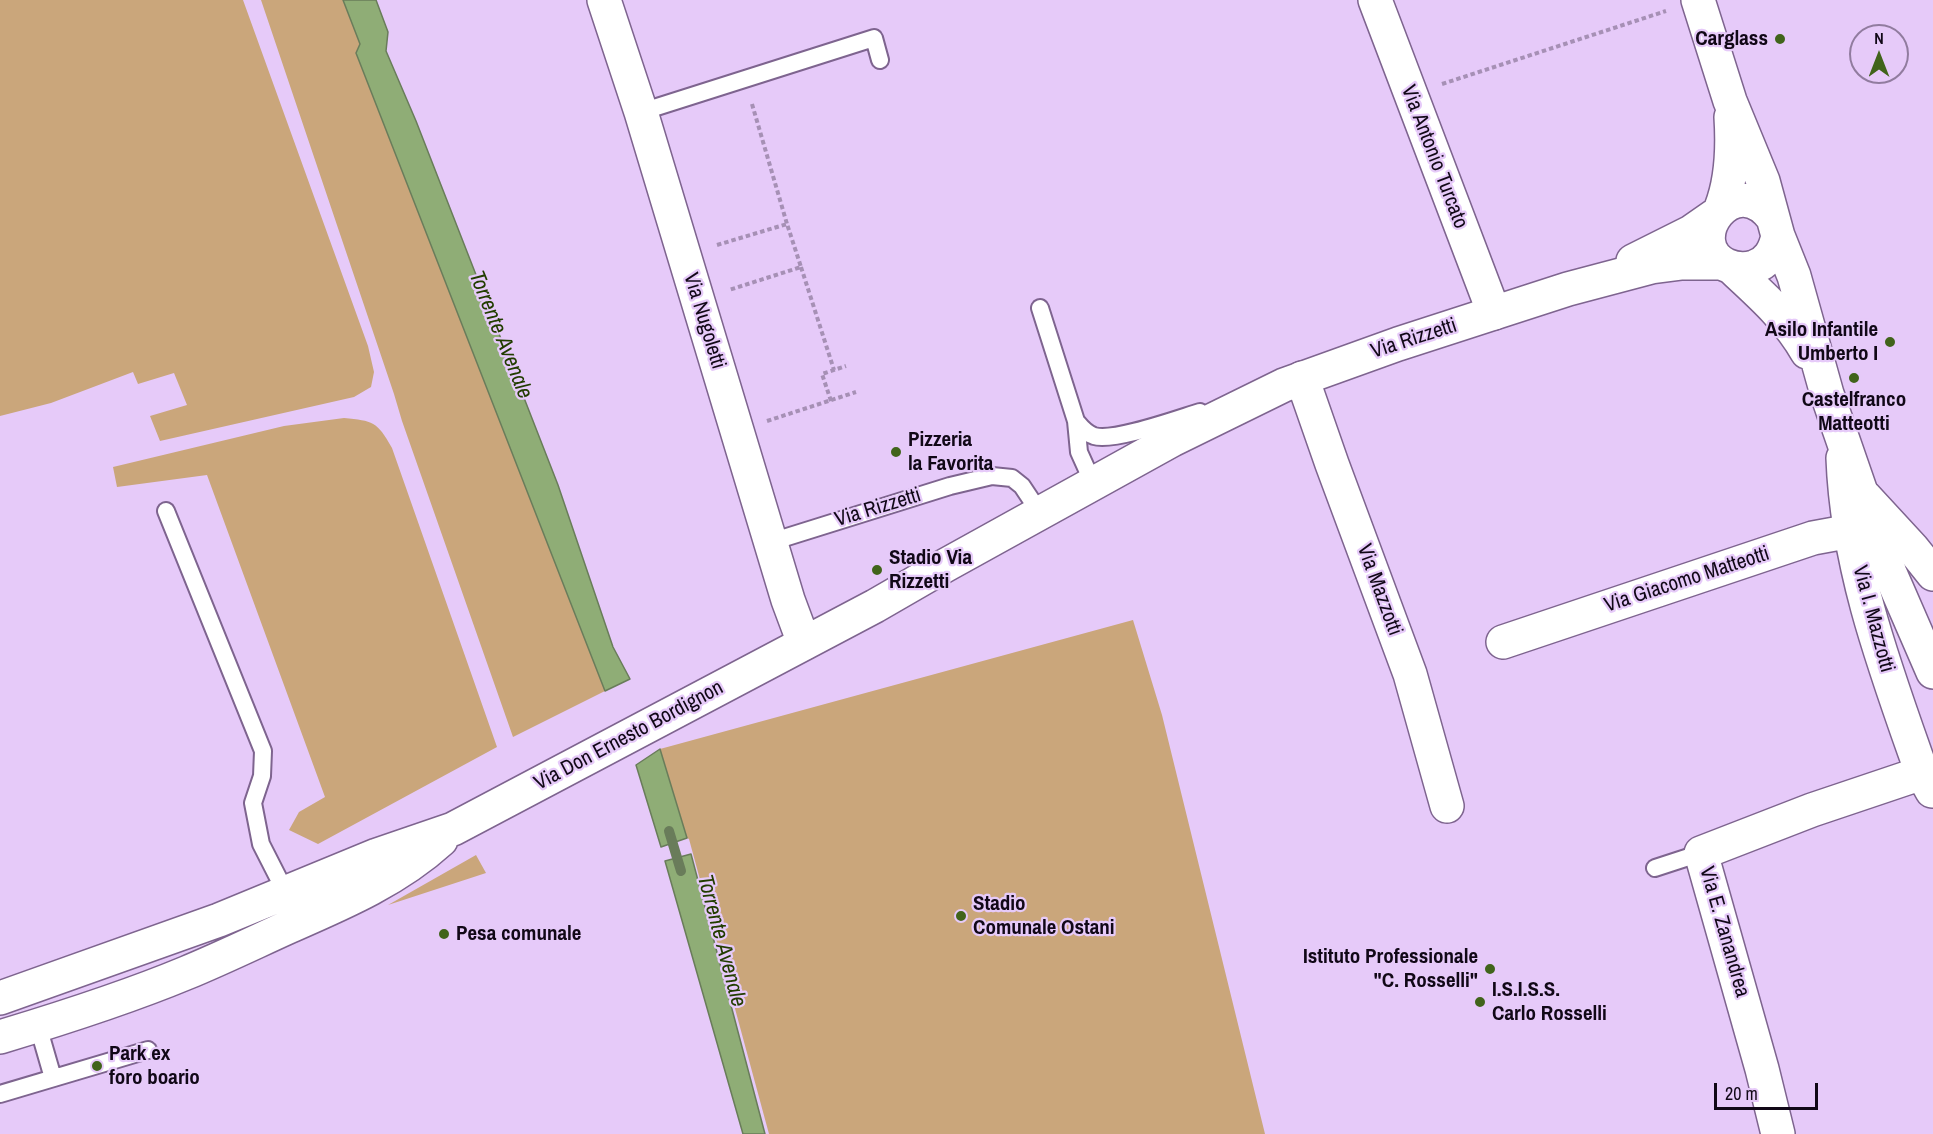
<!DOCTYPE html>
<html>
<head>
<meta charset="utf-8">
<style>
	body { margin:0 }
	#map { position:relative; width:1933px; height:1134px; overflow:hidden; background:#e6caf9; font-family:"Archivo Narrow",sans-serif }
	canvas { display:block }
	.north { position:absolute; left:1849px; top:24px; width:60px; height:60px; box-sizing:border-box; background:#e6caf9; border:2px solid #917c9f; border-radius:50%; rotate:0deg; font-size:16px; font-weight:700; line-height:24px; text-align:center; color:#110817 }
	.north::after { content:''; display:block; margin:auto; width:21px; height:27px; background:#41641b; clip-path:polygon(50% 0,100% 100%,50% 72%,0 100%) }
	.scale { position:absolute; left:1714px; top:1083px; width:104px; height:27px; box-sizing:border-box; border:3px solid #110817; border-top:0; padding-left:8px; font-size:18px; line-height:21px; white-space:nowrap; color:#110817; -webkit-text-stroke:4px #e6caf9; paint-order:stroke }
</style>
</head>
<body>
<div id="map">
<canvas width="1933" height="1134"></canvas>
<div class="north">N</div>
<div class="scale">20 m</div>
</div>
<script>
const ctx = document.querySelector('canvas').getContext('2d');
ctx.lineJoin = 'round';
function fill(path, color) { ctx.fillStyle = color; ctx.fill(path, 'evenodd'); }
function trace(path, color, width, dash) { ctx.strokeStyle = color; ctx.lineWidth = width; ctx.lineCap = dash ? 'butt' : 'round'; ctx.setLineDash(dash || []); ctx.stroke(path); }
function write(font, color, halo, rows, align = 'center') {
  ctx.font = font + ' "Archivo Narrow",sans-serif'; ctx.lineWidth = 4.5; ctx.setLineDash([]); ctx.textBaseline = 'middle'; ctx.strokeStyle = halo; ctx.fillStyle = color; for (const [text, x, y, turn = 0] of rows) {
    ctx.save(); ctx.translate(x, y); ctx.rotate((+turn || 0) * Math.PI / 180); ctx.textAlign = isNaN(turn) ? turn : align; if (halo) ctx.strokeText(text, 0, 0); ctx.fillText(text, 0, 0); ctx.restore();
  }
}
fill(new Path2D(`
	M 0,0 L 243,0 L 368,346 L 374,372 L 371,387 L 354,397 L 160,441 L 150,416 L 187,405 L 174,373 L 138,384 L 133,372 L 51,403 L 0,416 Z
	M 261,0 L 343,0 L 360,44 L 356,53 L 605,691 L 513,737 L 402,421 L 394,394 Z
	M 344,418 C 373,421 377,421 392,448 L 497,747 L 318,844 L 289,830 L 299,812 L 325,797 L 207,475 L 117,487 L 113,467 L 284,426 Z
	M 1133,620 L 1162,715 L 1265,1134 L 769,1134 L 689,839 L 687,838 L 660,749 Z
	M 476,855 L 486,873 L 388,905 Z`), '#caa67b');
const water = new Path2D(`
	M 343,0 L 376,0 L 388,32 L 386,51 L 416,121 L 558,485 L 613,647 L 630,679 L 605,691 L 356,53 L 360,44 Z
	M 660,749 L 687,838 L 661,847 L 636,765 Z
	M 691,854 L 765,1134 L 743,1134 L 665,861 Z`);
fill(water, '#8fad76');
trace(water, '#697c5a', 1.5);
trace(new Path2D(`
	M 669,831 L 681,871`), '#697c5a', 10);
const lane = new Path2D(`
	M 641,112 L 874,38 L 880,60
	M 1040,308 L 1076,421 L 1079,452 L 1093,483
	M 1076,421 C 1081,427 1085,433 1094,436 C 1114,442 1177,419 1200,412
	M 166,511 L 263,751 L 262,776 L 253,803 L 261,844 L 288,897
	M 771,542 L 950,486 L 992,476 L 1012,478 L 1022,486 L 1040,513
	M 1655,868 L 1701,853
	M 38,1026 L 53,1078
	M 0,1094 L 148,1050`);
const street = new Path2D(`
	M 604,0 L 641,112 L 788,600 L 804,643
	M 1375,0 L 1494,313
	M 1302,378 L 1332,464 L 1410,674 L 1447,806
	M 1843,458 C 1847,568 1886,671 1922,773 L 1932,791
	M 1865,497 L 1913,549 L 1933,574
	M 1503,642 L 1813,538 L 1873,527
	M 1778,1134 L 1762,1069 L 1701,853 L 1812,810 L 1922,773`);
const secondary = new Path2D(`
	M 1698,0 L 1730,101 L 1763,181 L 1778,236 L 1794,276 L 1827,394 L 1873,527 L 1890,573 L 1933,672
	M 1721,208 C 1732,180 1733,148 1731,117
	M 1773,218 C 1734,166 1680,242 1726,265 C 1735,269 1744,270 1754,267 C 1769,262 1775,250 1778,236
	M 1633,261 L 1691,232 L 1714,216
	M 1731,267 C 1759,293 1788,318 1807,352
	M 0,998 L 219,920 L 377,855 L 453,829 L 875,606 L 946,565 L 1172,440 L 1284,385 L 1398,344 L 1568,289 L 1651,267 L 1682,263 L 1722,263
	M 0,1037 C 63,1018 126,998 186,973 C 220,959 253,943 286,928 C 341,904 396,881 441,840`);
trace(lane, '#7e648f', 20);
trace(street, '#7e648f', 36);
trace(secondary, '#7e648f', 36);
trace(new Path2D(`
	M 1442,84 L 1666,11
	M 752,104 L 787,224
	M 717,245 L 787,224 L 801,267 L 729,290
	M 801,267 L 834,370
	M 831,401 L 822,374 L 846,366
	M 767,421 L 856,392`), '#a690b5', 4, [4.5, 3]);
trace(lane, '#fff', 16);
trace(street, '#fff', 33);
trace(secondary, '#fff', 33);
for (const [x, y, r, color] of [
	[1780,39,6,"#41641b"],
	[1890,342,6,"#41641b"],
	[1854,378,6,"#41641b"],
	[896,452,6,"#41641b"],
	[877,570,6,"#41641b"],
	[961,916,6,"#41641b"],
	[444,934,6,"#41641b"],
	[1490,969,6,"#41641b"],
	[1480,1002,6,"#41641b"],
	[97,1066,6,"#41641b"]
]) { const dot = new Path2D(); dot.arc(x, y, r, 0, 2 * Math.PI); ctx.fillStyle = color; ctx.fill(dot); trace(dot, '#e6caf9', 2); }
write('bold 21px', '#110817', '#e6caf9', [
	["Carglass",1768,39,"right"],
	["Asilo Infantile",1878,330,"right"],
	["Umberto I",1878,354,"right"],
	["Castelfranco",1854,400,"center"],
	["Matteotti",1854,424,"center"],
	["Pizzeria",908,440],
	["la Favorita",908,464],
	["Stadio Via",889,558],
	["Rizzetti",889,582],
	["Stadio",973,904],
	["Comunale Ostani",973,928],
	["Pesa comunale",456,934],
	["Istituto Professionale",1478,957,"right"],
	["\"C. Rosselli\"",1478,981,"right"],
	["I.S.I.S.S.",1492,990],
	["Carlo Rosselli",1492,1014],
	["Park ex",109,1054],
	["foro boario",109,1078]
], 'left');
write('21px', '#110817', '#e6caf9', [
	["Via Antonio Turcato",1434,157,69],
	["Via Nugoletti",704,321,73],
	["Via Rizzetti",1414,339,-18],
	["Via Rizzetti",878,508,-17],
	["Via Giacomo Matteotti",1687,580,-18],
	["Via Mazzotti",1379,590,70],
	["Via I. Mazzotti",1873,619,75],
	["Via Don Ernesto Bordignon",629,736,-28],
	["Via E. Zanandrea",1724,932,74]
]);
write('italic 22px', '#223d00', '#e6caf9', [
	["Torrente Avenale",500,335,68],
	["Torrente Avenale",721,941,75]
]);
</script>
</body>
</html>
